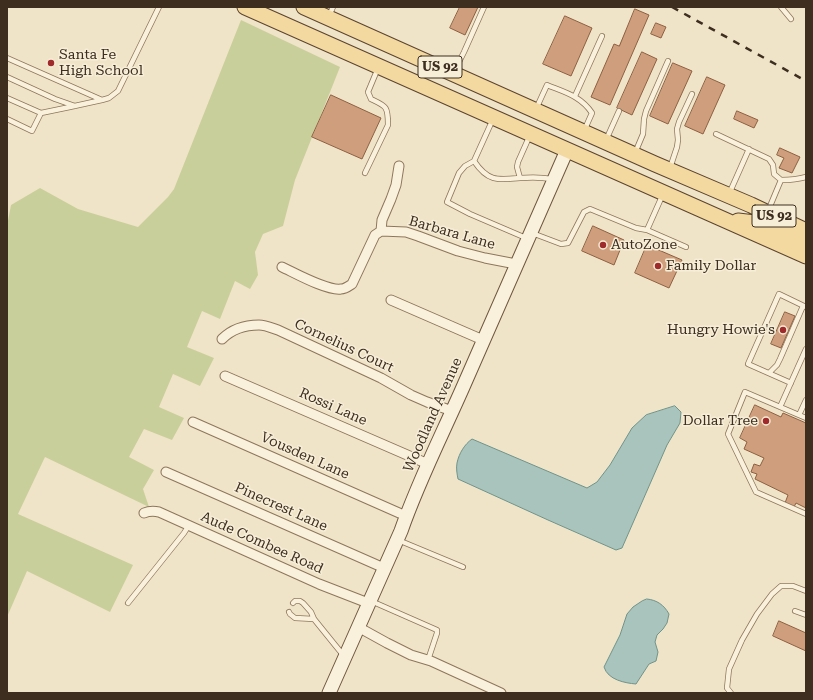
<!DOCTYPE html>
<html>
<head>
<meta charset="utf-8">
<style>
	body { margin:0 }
	#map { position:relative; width:813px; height:700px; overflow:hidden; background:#f0e4c8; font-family:"Roboto Serif",serif }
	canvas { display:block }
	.frame { position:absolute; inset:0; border:8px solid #3d2e20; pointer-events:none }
</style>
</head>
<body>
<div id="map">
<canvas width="813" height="700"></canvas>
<div class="frame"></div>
</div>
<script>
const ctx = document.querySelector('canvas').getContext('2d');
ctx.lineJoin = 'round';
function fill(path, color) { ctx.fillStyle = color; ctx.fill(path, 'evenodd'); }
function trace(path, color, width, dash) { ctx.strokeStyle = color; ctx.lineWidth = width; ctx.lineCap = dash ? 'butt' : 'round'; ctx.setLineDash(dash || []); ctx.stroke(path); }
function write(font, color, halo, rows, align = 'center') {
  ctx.font = font + ' "Roboto Serif",serif'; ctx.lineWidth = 3; ctx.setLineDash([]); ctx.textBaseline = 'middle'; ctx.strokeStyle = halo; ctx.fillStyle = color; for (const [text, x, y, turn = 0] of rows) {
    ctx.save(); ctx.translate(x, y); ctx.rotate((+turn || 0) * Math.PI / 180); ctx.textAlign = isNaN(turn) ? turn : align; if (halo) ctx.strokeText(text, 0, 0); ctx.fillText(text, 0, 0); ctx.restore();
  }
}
fill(new Path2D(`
	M 241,20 L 340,67 L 295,180 L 283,226 L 263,234 L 255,252 L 258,275 L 250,289 L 235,281 L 220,319 L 202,311 L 187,347 L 214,358 L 200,386 L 173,374 L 159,407 L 184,418 L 172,440 L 144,429 L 129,457 L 154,470 L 143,489 L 149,507 L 45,457 L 18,514 L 133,565 L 110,612 L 27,571 L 7,617 L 7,226 L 11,205 L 40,188 L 78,209 L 138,227 L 168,197 L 174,189 Z`), '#c9cf9b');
const water = new Path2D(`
	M 675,406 L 681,412 L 680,423 L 667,445 L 622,548 L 616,550 L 548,520 L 458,479 C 457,474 456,468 457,463 C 459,453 465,444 472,439 L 587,488 L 597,482 L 610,465 L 632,428 L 646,415 Z
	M 647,599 C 657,600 664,605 669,614 L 667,623 L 663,629 L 657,635 L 655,642 L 658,652 L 656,661 L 649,664 L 636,684 C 625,683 608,680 604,667 L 620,635 L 627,614 L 633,607 L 642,601 Z`);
fill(water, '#a9c4bc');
trace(water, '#6f938a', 1);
const building = new Path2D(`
	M 460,7 L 478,7 L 465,35 L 450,28 Z
	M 635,9 L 649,15 L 610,105 L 591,97 L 614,44 L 619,46 Z
	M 565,16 L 592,28 L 571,76 L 543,64 Z
	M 656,23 L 666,27 L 661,38 L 651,34 Z
	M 642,52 L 657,59 L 632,115 L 617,108 Z
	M 673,63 L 692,71 L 668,124 L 650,116 Z
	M 707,77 L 725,85 L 703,134 L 685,126 Z
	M 331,95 L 381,118 L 362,159 L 312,137 Z
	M 737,111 L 758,120 L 754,128 L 734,119 Z
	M 780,148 L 800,157 L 792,173 L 779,168 L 784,158 L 777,155 Z
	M 593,226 L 624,240 L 614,265 L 582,251 Z
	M 647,245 L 682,260 L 669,288 L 635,273 Z
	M 785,312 L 795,316 L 781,348 L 771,344 Z
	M 755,405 L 781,417 L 783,413 L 806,423 L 806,508 L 796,503 L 794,507 L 785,503 L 788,495 L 755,479 L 757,474 L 751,472 L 754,464 L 760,466 L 764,458 L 744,449 L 747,442 L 740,438 Z
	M 779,621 L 806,633 L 806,651 L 773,636 Z`);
fill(building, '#cf9f7d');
trace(building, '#8d5f41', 1);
const lane = new Path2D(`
	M 781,7 L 791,19
	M 329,16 L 333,7
	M 7,58 L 102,100
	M 454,72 L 464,52 L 484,7
	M 7,77 L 55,99 L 75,106
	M 575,96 L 602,36
	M 7,98 L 41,113
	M 536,109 L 547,85 C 564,92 581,96 592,113 L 584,131
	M 7,119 L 32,131 L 41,113 L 70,107 L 102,100 L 109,98 L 118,91 L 159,7
	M 493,119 L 474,161 L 465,166 L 459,173 L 447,202 L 470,214 L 526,238
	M 716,134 L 769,159 L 773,165 L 774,174 L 781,180 C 789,180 799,179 806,177
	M 606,140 L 619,111
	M 635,153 L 643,134 L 644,119 L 646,111 L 668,61
	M 474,161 C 488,182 498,180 520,178 C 531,177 541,177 552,179
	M 670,168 L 677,147 L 678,140 L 677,129 L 679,122 L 692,94
	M 365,173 L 388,125 C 388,106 386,106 371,99 L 368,92 L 378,68
	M 520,178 L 517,167 L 518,162 L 530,135
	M 729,194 L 749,149
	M 768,211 L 781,180
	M 647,230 L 686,247
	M 532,233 L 561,244 L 568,243 L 584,212 L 590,209 L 636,228 L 647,230 L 663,194
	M 769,373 L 777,365 L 780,359 L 803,306
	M 791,383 L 748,364 L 779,294 L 806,307
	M 780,407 L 806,349
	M 799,415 L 806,400
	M 806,418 L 745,392 L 728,434 L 756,492 L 806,514
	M 398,540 L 463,567
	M 371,601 L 437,630 L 437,633 L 428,660
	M 128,603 L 184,533 L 189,525
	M 293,603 L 295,601 L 300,601 L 303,603 L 311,612 L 314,619 L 335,645 L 344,656
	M 795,611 L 806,615
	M 289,612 L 290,614 L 295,618 L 314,619
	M 731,693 L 727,688 L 729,669 L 742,640 L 757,614 L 772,594 L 781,586 L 793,586 L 806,591`);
const street = new Path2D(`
	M 381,231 L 406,232 L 418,236 L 458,251 L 485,258 L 516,264
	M 282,267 C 295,273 327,291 341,289 C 345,289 349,286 352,284 L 375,235 L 381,231 L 382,220 L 391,199 L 396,185 L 399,166
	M 391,300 L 483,340
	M 222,339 C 232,329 245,325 259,325 C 265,325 272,328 278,330 L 381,378 L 411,395 L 427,402 L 452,411
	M 225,376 L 428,464
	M 193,422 L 406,516
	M 166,472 L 384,568
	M 144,513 C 149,511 154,511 159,512 L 319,584 L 368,603
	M 358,627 L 387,643 L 411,655 L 431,661 L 501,693`);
const secondary = new Path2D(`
	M 329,693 L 401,531 C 419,479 445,429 467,378 C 500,302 533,226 567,150`);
const primary = new Path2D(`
	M 245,7 L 806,256
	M 304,7 L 655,164 L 751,205 L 806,231
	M 738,221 L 763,224 L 802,241 L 806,240`);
trace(lane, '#8d765c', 6);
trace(street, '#8d765c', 11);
trace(secondary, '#6f573f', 15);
trace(primary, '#5b4430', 17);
trace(lane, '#faf1dc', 4.5);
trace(street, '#faf1dc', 9);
trace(secondary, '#faf1dc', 13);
trace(primary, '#f3d9a0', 15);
trace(new Path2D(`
	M 672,7 L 806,81`), '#3d2e20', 2.5, [7, 7]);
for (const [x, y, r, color] of [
	[51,63,4,"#9e2a2b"],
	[603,245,4,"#9e2a2b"],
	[658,266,4,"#9e2a2b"],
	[783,330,4,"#9e2a2b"],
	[766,421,4,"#9e2a2b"]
]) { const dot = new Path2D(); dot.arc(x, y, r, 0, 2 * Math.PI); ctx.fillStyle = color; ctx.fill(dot); trace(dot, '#f7eed8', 1.5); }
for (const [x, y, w] of [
	[440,67,44],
	[774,216,44]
]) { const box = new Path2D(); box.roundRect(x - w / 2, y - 11, w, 22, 3); ctx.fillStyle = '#f7eed8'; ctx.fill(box); trace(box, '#3d2e20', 1); }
write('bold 13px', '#3d2e20', null, [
	["US 92",440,67],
	["US 92",774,216]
]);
write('14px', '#3d2e20', '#f7eed8', [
	["Santa Fe",59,55],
	["High School",59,71],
	["AutoZone",611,245],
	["Family Dollar",666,266],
	["Hungry Howie's",775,330,"right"],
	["Dollar Tree",758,421,"right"]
], 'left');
write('14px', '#3d2e20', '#f7eed8', [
	["Barbara Lane",452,233,16],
	["Cornelius Court",344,346,25],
	["Rossi Lane",333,407,24],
	["Woodland Avenue",433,415,-66],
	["Vousden Lane",305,456,24],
	["Pinecrest Lane",281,507,24],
	["Aude Combee Road",262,543,24]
]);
</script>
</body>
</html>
